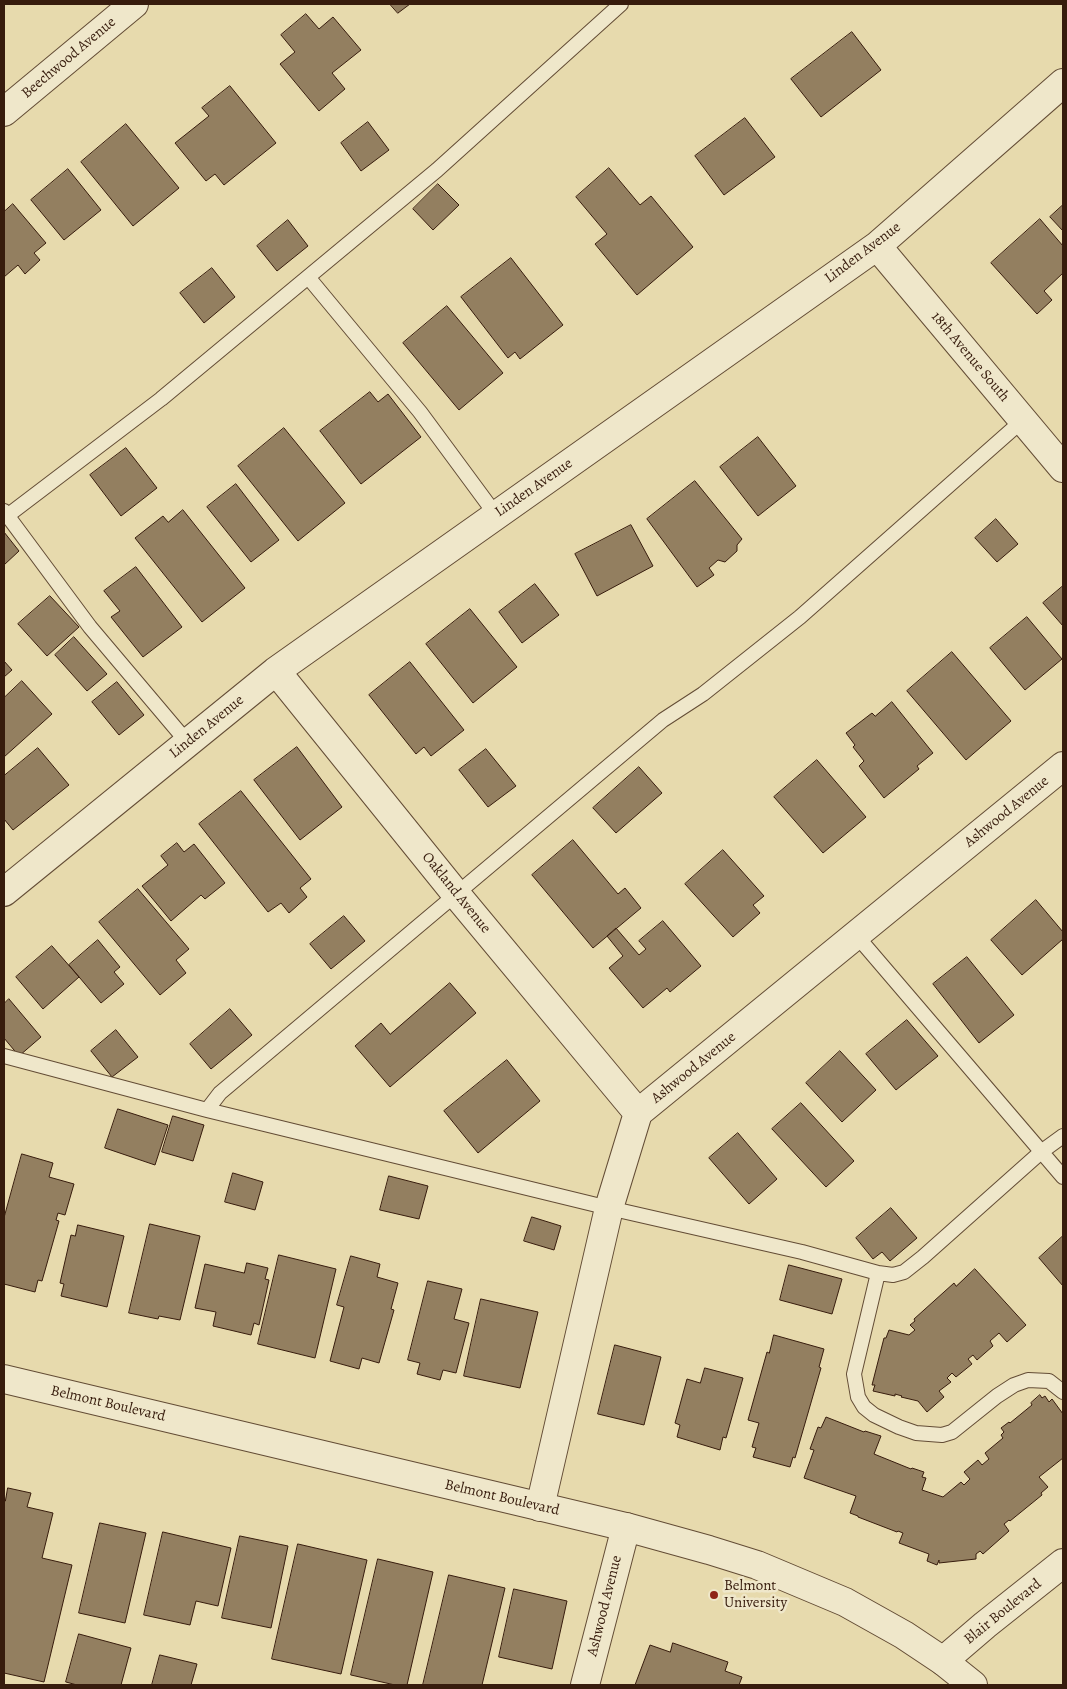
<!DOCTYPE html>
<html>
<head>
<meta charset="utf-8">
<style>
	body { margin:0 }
	#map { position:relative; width:1067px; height:1689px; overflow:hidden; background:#e7daad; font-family:Alegreya,serif }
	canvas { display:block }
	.frame { position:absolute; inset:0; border:5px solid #371c0d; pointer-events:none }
</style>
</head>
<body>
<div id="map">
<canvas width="1067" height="1689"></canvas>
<div class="frame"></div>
</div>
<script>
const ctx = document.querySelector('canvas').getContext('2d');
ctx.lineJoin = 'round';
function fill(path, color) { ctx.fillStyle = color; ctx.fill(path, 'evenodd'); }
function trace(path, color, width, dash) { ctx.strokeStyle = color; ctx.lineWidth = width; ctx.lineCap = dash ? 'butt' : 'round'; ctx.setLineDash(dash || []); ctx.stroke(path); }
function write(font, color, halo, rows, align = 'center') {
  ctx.font = font + ' Alegreya,serif'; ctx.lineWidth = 5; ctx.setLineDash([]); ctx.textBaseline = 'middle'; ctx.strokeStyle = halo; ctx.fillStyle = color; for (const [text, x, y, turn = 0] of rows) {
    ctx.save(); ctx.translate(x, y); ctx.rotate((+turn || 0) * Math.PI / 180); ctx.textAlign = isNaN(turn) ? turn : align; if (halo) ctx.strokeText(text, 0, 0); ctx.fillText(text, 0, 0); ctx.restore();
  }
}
const building = new Path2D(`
	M 390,4 L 410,4 L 398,13 Z
	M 306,14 L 319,29 L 333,17 L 361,50 L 332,73 L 345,89 L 319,111 L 280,64 L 295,52 L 281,35 Z
	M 852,32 L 881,70 L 821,117 L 791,79 Z
	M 230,86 L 276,143 L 224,185 L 215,174 L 206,181 L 175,143 L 209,116 L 202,108 Z
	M 745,118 L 775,157 L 724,195 L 695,156 Z
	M 368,122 L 389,150 L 361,171 L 341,143 Z
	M 126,124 L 179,188 L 133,226 L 81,162 Z
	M 609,168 L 640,205 L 651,196 L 693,247 L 637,295 L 595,244 L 607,234 L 576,197 Z
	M 68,169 L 101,210 L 64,240 L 31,200 Z
	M 438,184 L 459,205 L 433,230 L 413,209 Z
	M 13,204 L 46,243 L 34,253 L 40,260 L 25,274 L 18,265 L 4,277 L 4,212 Z
	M 1063,205 L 1063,231 L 1050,217 Z
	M 1040,219 L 1063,246 L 1063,273 L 1044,291 L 1052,300 L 1037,314 L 991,263 Z
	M 288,220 L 308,246 L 277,271 L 257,246 Z
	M 511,258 L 563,325 L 520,359 L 515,352 L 508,358 L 461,297 Z
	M 212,268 L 235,297 L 204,323 L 180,293 Z
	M 447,306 L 503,373 L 459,410 L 403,343 Z
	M 370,392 L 378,402 L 388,394 L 421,437 L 361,484 L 320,431 Z
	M 284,428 L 345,503 L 298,541 L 238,466 Z
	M 758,437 L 796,486 L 758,516 L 720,467 Z
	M 126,448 L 157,488 L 121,516 L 90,475 Z
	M 695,481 L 742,539 L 737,545 L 737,551 L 725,562 L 718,560 L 709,568 L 714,575 L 697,587 L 647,519 Z
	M 236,484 L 279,540 L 251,562 L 207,507 Z
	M 183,510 L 245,588 L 202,622 L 135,538 L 163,516 L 168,522 Z
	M 996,519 L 1018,544 L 997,562 L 975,538 Z
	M 631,525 L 653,566 L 597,596 L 575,554 Z
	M 4,532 L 19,551 L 4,565 Z
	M 136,567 L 182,627 L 143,657 L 111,617 L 120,611 L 104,591 Z
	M 535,584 L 559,615 L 522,643 L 499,612 Z
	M 1063,586 L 1063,626 L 1043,603 Z
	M 50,596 L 79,627 L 47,656 L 18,624 Z
	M 470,609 L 517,667 L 473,703 L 426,644 Z
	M 1027,617 L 1062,659 L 1025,690 L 990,648 Z
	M 74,637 L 107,674 L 87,691 L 55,655 Z
	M 952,652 L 1011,721 L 966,760 L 907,691 Z
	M 4,661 L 12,670 L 4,677 Z
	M 410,662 L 464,730 L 431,756 L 424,747 L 416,754 L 369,695 Z
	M 22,681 L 52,714 L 4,757 L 4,698 Z
	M 117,682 L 144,715 L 119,735 L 92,702 Z
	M 892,702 L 933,753 L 917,766 L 919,769 L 884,798 L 859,766 L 864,761 L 853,747 L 855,745 L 846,733 L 872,713 L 875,716 Z
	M 297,747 L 342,807 L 300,840 L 254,780 Z
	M 38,748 L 69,785 L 13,830 L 4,819 L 4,776 Z
	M 486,749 L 516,786 L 488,807 L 459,770 Z
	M 817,760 L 866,817 L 823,853 L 774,797 Z
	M 639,767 L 662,793 L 616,833 L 593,808 Z
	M 241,791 L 311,879 L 300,888 L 307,897 L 289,913 L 281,903 L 268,912 L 199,824 Z
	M 573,840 L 618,894 L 625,888 L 641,908 L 593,948 L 532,875 Z
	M 177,843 L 184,852 L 194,844 L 225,883 L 205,899 L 201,895 L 171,921 L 142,886 L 168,865 L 161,856 Z
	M 723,850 L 764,896 L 753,905 L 760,913 L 733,937 L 685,884 Z
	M 138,889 L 189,949 L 176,960 L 186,973 L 160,995 L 99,922 Z
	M 1036,900 L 1063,932 L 1063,939 L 1022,975 L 991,940 Z
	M 344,916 L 365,941 L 331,969 L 310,944 Z
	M 663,921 L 701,966 L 670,992 L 667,988 L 643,1008 L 609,968 L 623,956 L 607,936 L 616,928 L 639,955 L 646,949 L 639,941 Z
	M 98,940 L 120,967 L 114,972 L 124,984 L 101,1003 L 69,965 Z
	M 52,946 L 79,977 L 43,1009 L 16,977 Z
	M 967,957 L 1014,1015 L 979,1043 L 933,984 Z
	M 450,983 L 476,1013 L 390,1087 L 355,1046 L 381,1023 L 390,1034 Z
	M 9,999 L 41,1037 L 19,1056 L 4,1038 L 4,1004 Z
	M 230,1009 L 252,1035 L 211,1069 L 190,1044 Z
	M 907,1020 L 938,1056 L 896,1090 L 866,1054 Z
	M 116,1030 L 138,1057 L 112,1077 L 91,1051 Z
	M 840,1051 L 876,1090 L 842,1122 L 806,1083 Z
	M 507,1060 L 540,1101 L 478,1153 L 444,1111 Z
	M 801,1103 L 854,1161 L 826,1187 L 772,1129 Z
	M 118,1109 L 168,1125 L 155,1165 L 105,1148 Z
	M 173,1116 L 204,1125 L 193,1161 L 162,1152 Z
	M 738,1133 L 777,1179 L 749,1204 L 709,1158 Z
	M 22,1154 L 53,1163 L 49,1177 L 74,1184 L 65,1215 L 58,1213 L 56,1220 L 59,1221 L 42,1281 L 38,1280 L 35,1292 L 4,1284 L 4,1218 Z
	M 233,1173 L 263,1182 L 255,1210 L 225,1202 Z
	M 389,1176 L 428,1186 L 419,1219 L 380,1210 Z
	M 891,1208 L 917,1238 L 890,1261 L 882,1252 L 873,1259 L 856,1238 Z
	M 532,1217 L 561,1226 L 554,1250 L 524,1241 Z
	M 150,1224 L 200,1236 L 180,1320 L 159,1316 L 158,1319 L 129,1313 Z
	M 78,1225 L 124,1236 L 107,1307 L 61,1296 L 64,1284 L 60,1283 L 71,1235 L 75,1236 Z
	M 1063,1236 L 1063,1286 L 1039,1258 Z
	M 279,1255 L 336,1269 L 315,1358 L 258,1344 Z
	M 351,1256 L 380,1264 L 377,1277 L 398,1283 L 391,1309 L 394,1310 L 379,1363 L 362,1358 L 359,1369 L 330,1361 L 344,1307 L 337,1305 Z
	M 247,1263 L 268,1268 L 265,1279 L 269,1280 L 259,1325 L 254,1323 L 251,1335 L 213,1326 L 216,1312 L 195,1308 L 205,1264 L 244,1273 Z
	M 789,1265 L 842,1279 L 832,1314 L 780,1300 Z
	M 975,1269 L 1026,1325 L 1007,1342 L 999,1333 L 990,1341 L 993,1346 L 977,1360 L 973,1355 L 968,1359 L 972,1364 L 956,1377 L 952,1373 L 947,1378 L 951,1382 L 939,1391 L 944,1397 L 927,1412 L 918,1401 L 901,1397 L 902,1396 L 895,1394 L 895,1396 L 873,1391 L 875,1385 L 872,1385 L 884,1338 L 886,1338 L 889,1330 L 909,1335 L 915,1330 L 910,1325 L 915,1321 L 914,1319 L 954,1283 L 956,1286 Z
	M 428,1281 L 462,1289 L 454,1319 L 469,1323 L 456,1373 L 443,1370 L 440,1380 L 417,1374 L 420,1363 L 408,1360 Z
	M 481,1299 L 538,1312 L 520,1388 L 464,1376 Z
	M 774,1335 L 824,1349 L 819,1367 L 821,1368 L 795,1458 L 793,1457 L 790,1467 L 753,1457 L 756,1448 L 752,1447 L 759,1423 L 748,1420 L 767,1352 L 769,1353 Z
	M 615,1345 L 661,1357 L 644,1425 L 598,1414 Z
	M 705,1368 L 743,1378 L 726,1438 L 723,1437 L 720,1450 L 677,1437 L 680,1425 L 675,1423 L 687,1379 L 700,1383 Z
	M 1040,1395 L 1042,1398 L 1045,1396 L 1049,1402 L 1052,1399 L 1063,1414 L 1063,1458 L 1039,1477 L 1048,1487 L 1041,1493 L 1042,1495 L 1010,1521 L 1009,1520 L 1004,1524 L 1009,1531 L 983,1554 L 980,1551 L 976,1554 L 976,1559 L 939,1563 L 939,1560 L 937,1565 L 927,1561 L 929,1554 L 899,1543 L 903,1533 L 898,1531 L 897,1532 L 858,1517 L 858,1516 L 850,1513 L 856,1496 L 804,1478 L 814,1450 L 810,1449 L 818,1427 L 821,1428 L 826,1417 L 864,1432 L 865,1431 L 881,1436 L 874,1454 L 911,1469 L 912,1468 L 924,1472 L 922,1477 L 926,1478 L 922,1490 L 943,1497 L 961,1482 L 964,1485 L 970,1479 L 964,1472 L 978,1460 L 982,1465 L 989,1459 L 985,1453 L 1003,1438 L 1001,1435 L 1004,1432 L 1001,1428 L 1009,1422 L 1010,1423 L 1032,1405 L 1031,1403 Z
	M 8,1488 L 31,1493 L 27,1507 L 53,1513 L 42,1558 L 72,1565 L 44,1682 L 4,1673 L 4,1501 L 5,1501 Z
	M 100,1523 L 146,1533 L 125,1623 L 79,1613 Z
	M 163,1532 L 231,1548 L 218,1606 L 196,1601 L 190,1625 L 144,1615 Z
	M 240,1536 L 288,1546 L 271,1628 L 222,1618 Z
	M 298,1544 L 367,1560 L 341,1674 L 272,1659 Z
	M 378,1559 L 433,1572 L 407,1685 L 395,1685 L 351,1675 Z
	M 449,1575 L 505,1588 L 482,1685 L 423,1685 Z
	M 514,1589 L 567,1601 L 552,1669 L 499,1657 Z
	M 79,1634 L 131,1648 L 121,1685 L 77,1685 L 66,1682 Z
	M 673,1643 L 728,1662 L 725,1671 L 742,1677 L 739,1685 L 635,1685 L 650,1645 L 670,1652 Z
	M 160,1655 L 197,1664 L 191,1685 L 152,1685 Z`);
fill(building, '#937f60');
trace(building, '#371c0d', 1);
const service = new Path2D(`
	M 308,277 L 420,412 L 496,515
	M 4,511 L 90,627 L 188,743
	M 7,516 L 161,399 L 437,170 L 621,4
	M 856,935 L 1063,1177
	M 4,1056 L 207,1110 L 609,1208 L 802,1252 L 878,1273 L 893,1275 L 904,1272 L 923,1257 L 1041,1152 L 1063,1136
	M 207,1110 L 220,1093 L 663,720 L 703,694 L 800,617 L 1023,420
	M 878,1273 L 854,1374 L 858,1397 L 864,1407 L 874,1415 L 899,1427 L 916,1433 L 942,1435 L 952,1432 L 997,1396 L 1014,1385 L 1028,1380 L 1049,1381 L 1063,1392`);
const minor = new Path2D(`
	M 4,112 L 134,4
	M 877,246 L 1063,468
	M 276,671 L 456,894 L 638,1113
	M 4,892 L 276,671 L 877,246 L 1063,83
	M 540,1507 L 609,1208 L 638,1113 L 1063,766
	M 943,1661 L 985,1625 L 1063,1563
	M 585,1685 L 626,1527`);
const tertiary = new Path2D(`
	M 4,1379 L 626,1527 L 709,1550 L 757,1565 L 845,1602 L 904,1635 L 943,1661 L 973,1685`);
trace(service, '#634c35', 16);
trace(minor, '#634c35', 30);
trace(tertiary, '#634c35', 30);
trace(service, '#efe7ca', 14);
trace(minor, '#efe7ca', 28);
trace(tertiary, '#efe7ca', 28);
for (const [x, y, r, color] of [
	[714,1595,5,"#8f2418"]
]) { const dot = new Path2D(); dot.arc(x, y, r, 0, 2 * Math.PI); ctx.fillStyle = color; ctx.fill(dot); trace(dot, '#efe7ca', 2); }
write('15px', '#371c0d', '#efe7ca', [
	["Beechwood Avenue",69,58,-40],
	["Linden Avenue",863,253,-37],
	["18th Avenue South",970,357,50],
	["Linden Avenue",534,488,-35],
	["Linden Avenue",207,727,-39],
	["Ashwood Avenue",1007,812,-39],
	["Oakland Avenue",456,893,51],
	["Ashwood Avenue",694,1068,-39],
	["Belmont Boulevard",108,1404,13],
	["Belmont Boulevard",502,1498,13],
	["Ashwood Avenue",605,1606,-76],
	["Blair Boulevard",1003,1612,-39]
]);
write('15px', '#371c0d', '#efe7ca', [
	["Belmont",724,1586],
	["University",724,1603]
], 'left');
</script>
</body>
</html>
